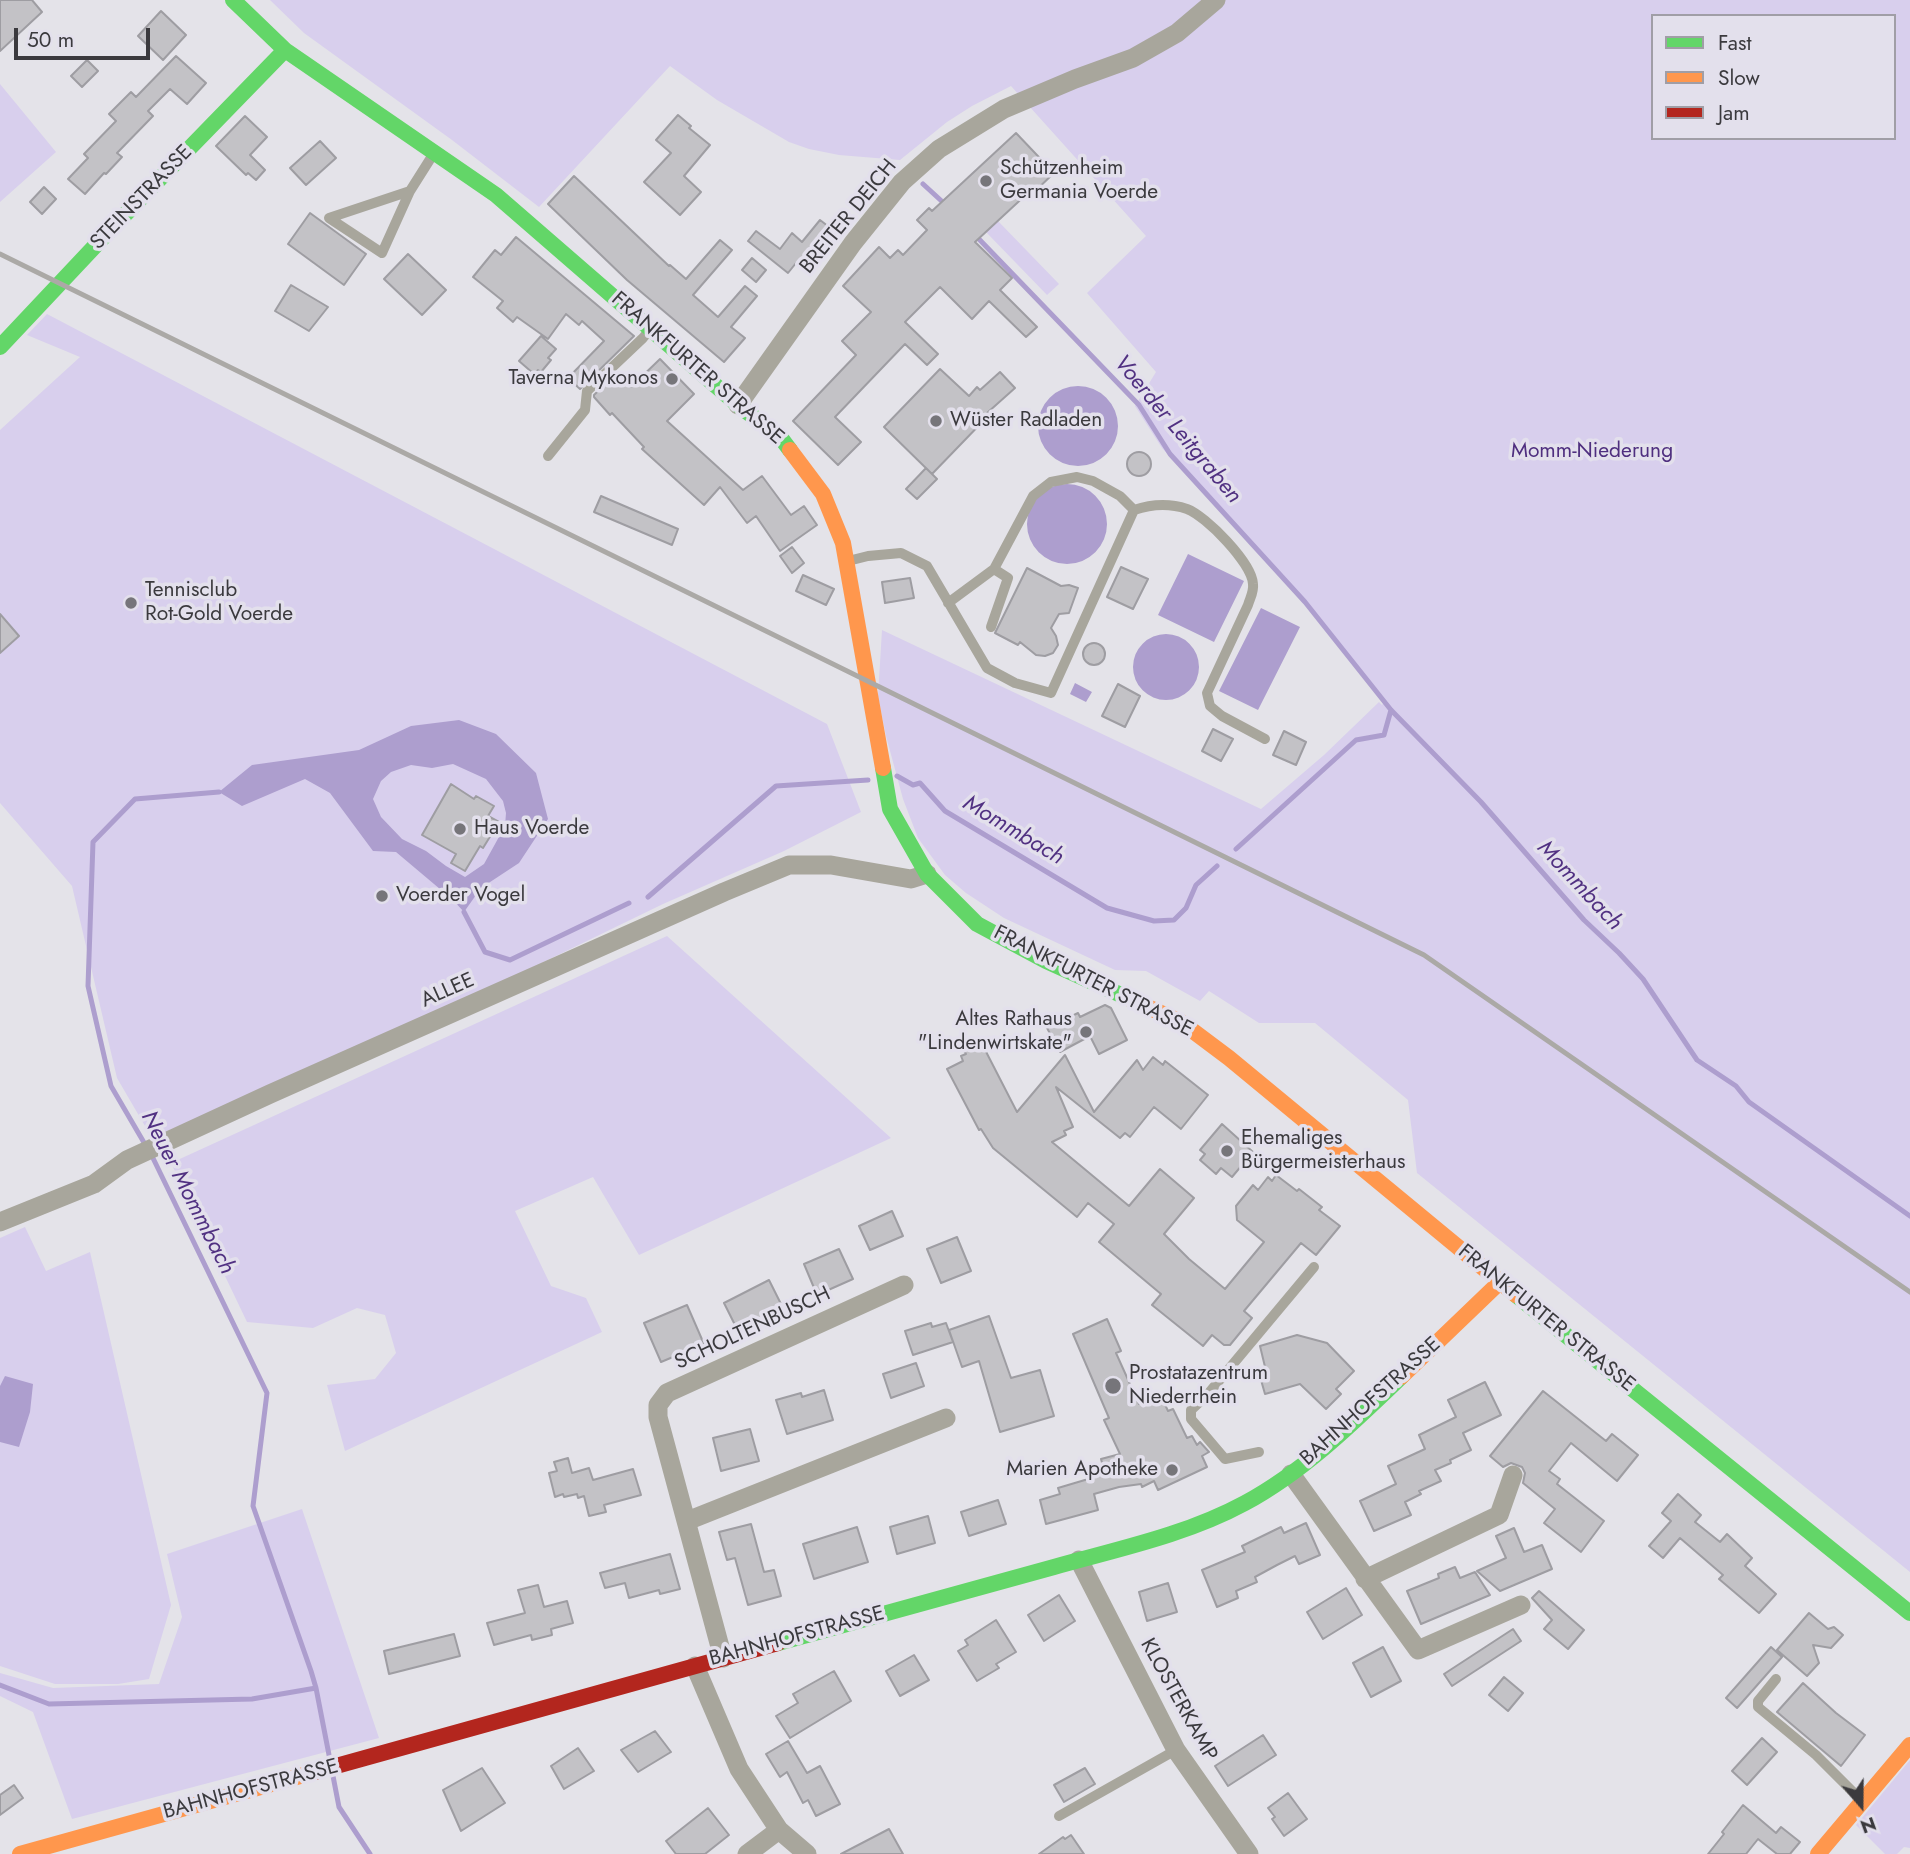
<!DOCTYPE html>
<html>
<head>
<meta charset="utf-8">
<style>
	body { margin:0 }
	#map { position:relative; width:1910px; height:1854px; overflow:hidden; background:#e4e3e9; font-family:Jost,sans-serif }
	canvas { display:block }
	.legend { position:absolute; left:1651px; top:14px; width:245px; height:126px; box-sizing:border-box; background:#e3e0ec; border:2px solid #a09ea6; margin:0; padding:9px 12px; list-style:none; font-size:21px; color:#3b3a3e }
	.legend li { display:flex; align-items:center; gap:14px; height:35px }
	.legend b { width:35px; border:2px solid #a09ea6 }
	.north { position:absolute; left:1826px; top:1770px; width:70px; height:70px; -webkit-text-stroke:5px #e3e0ec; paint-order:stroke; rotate:160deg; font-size:19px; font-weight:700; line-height:28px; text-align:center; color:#3b3a3e }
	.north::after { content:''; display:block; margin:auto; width:24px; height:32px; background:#3b3a3e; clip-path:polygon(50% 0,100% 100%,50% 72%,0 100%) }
	.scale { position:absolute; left:14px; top:28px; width:136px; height:32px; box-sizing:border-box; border:4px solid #3b3a3e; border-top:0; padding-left:9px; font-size:21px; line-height:24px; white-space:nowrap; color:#3b3a3e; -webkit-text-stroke:5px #e3e0ec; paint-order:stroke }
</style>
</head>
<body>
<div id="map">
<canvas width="1910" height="1854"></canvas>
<ul class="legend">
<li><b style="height:9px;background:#63d668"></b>Fast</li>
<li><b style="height:9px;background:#ff974d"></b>Slow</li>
<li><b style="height:9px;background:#b3261e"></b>Jam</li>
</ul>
<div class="north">N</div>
<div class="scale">50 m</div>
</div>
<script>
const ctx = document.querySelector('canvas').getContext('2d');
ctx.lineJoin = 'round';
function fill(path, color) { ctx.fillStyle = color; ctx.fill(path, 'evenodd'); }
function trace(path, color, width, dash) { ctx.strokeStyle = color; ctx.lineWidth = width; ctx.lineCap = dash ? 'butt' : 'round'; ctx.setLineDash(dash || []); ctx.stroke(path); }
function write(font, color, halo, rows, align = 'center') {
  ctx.font = font + ' Jost,sans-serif'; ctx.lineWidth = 7; ctx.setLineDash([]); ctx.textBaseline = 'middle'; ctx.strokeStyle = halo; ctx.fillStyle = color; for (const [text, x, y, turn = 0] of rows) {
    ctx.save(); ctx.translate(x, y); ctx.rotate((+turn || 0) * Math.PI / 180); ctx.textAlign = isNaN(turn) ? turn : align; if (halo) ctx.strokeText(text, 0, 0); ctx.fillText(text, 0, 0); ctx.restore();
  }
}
fill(new Path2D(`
	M 270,0 L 1910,0 L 1910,1572 L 1417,1173 L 1408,1100 L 1315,1023 L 1259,1023 L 1209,991 L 1200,1001 L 1146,971 L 1115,970 L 1004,918 L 966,893 L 945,875 L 918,838 L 903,799 L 886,736 L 878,696 L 882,630 L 1261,809 L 1324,755 L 1379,702 L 1382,705 L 1385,701 L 1298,592 L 1162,448 L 1135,406 L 1156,372 L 1087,293 L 1146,236 L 1011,86 L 972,106 L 947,122 L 900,160 L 839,155 L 809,149 L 789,142 L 717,100 L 670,66 L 539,207 L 452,140 L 304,33 ZM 1653,16 L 1894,16 L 1894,138 L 1653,138 Z
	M 0,84 L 56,152 L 0,202 Z
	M 998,221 L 1059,284 L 1047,295 L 986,232 Z
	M 47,314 L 827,724 L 861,812 L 784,851 L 663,904 L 486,990 L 152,1138 L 117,1078 L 72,886 L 0,803 L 0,430 L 80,357 L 27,335 Z
	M 667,936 L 891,1138 L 639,1255 L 593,1177 L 515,1211 L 551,1286 L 586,1298 L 602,1332 L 345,1451 L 327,1385 L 375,1379 L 396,1353 L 385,1315 L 357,1308 L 313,1328 L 247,1322 L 171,1163 Z
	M 25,1227 L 46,1271 L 90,1252 L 171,1605 L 149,1679 L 118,1684 L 55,1684 L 0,1666 L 0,1238 Z
	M 302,1509 L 379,1738 L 72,1819 L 33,1712 L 0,1696 L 0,1673 L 53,1688 L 159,1684 L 182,1617 L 167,1554 Z
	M 1910,1760 L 1910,1848 L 1904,1847 L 1897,1854 L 1885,1854 L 1856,1825 Z`), '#d8cfed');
fill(new Path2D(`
	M1038 426a40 40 0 1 1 80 0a40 40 0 1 1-80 0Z
	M1027 524a40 40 0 1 1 80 0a40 40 0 1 1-80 0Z
	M 1188,554 L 1244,581 L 1214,642 L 1158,615 Z
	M 1261,608 L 1300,627 L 1258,710 L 1219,691 Z
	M1133 667a33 33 0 1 1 66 0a33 33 0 1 1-66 0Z
	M 1075,683 L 1092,692 L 1086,702 L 1070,694 Z
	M 459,720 L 496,734 L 536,773 L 548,819 L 519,863 L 481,888 L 464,912 L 453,900 L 396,852 L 373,851 L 330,793 L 305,779 L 242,806 L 219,792 L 252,765 L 359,750 L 411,726 ZM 453,764 L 486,779 L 503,801 L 506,813 L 505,826 L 484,864 L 465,877 L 446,866 L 426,851 L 402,839 L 381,817 L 373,799 L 381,781 L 391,772 L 411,765 L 432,768 Z
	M 5,1376 L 33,1384 L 30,1412 L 19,1447 L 0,1442 L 0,1386 Z`), '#ad9ece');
trace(new Path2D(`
	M 923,184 L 947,206
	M 976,236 L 1139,405 L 1170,454 L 1305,602 L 1391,710 L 1481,802 L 1584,920 L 1619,953 L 1643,979 L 1697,1060 L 1736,1086 L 1749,1102 L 1910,1216
	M 897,776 L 913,785 L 920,783 L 945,811 L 1107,908 L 1154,921 L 1174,920 L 1186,908 L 1196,885 L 1217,866
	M 1236,849 L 1356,740 L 1384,735 L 1391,710
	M 648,897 L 776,786 L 868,780
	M 464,912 L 485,952 L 510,960 L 629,903
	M 146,1146 L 111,1086 L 88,986 L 93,842 L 135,799 L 219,792
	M 151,1154 L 267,1393 L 253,1506 L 311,1671 L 316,1688 L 330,1760
	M 0,1685 L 49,1704 L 252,1699 L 316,1688
	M 333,1776 L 339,1807 L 370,1854`), '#ad9ece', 5);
const building = new Path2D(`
	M 0,0 L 32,0 L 42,12 L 0,51 Z
	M 161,11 L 186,35 L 163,60 L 138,36 Z
	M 176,56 L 206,83 L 187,104 L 170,89 L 148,111 L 153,116 L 117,153 L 122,157 L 106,174 L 104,173 L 85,194 L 68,179 L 88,158 L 84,154 L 116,121 L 109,114 L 131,92 L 136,97 Z
	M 87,60 L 98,71 L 82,87 L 71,76 Z
	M 678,115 L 691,126 L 689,128 L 710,145 L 684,176 L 701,192 L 680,215 L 644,182 L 671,153 L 656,140 Z
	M 245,116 L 267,137 L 250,155 L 265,170 L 256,180 L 248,173 L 246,175 L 216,146 Z
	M 1016,133 L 1054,173 L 1032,194 L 1030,191 L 975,242 L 1012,278 L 1000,290 L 1037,327 L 1026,337 L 989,301 L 972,319 L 940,287 L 905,322 L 938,354 L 927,365 L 905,344 L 835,417 L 861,442 L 838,465 L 793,421 L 856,355 L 842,341 L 871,312 L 843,286 L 879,247 L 890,258 L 898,250 L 903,255 L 927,230 L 917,220 L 929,208 L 932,211 Z
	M 320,141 L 336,158 L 306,185 L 290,168 Z
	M 574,176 L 669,266 L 670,265 L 686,279 L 720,240 L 732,250 L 693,295 L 718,317 L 745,286 L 757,296 L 731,327 L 745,338 L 724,362 L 627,280 L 548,204 Z
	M 44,187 L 56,199 L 42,214 L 30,202 Z
	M 310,213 L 366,254 L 344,285 L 288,244 Z
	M 820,220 L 833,230 L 802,268 L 796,263 L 788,273 L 748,241 L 756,231 L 780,249 L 792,233 L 802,242 Z
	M 516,237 L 634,336 L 580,389 L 568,378 L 604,341 L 582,321 L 579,325 L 566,314 L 548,339 L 517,317 L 513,322 L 497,308 L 503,301 L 473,277 L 495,250 L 501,255 Z
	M 408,254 L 446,290 L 422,315 L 384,279 Z
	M 752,258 L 766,270 L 756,282 L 742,270 Z
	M 291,285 L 328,307 L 309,331 L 275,311 Z
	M 541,336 L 556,349 L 548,358 L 551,360 L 541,372 L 538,370 L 534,374 L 519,361 Z
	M 660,359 L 694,394 L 667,421 L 743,490 L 762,476 L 791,515 L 804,506 L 817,525 L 780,551 L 756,516 L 747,523 L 720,487 L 704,505 L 642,449 L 644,447 L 612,413 L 610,415 L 594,397 L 594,395 L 618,372 L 631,387 Z
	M 940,369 L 969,396 L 977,387 L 980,390 L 1000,372 L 1015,388 L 987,413 L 989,415 L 932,474 L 884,427 Z
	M1127 464a12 12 0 1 1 24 0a12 12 0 1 1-24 0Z
	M 926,468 L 937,479 L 917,499 L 906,489 Z
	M 601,496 L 678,529 L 672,545 L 594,512 Z
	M 792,547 L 804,563 L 792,573 L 780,556 Z
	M 1121,567 L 1148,579 L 1133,609 L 1107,597 Z
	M 1027,568 L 1061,586 L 1069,585 L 1078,588 L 1069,613 L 1059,614 L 1051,628 L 1056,636 L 1058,645 L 1053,653 L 1045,656 L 1036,655 L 1020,642 L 1018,645 L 995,633 Z
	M 803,575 L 834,589 L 826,605 L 796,591 Z
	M 910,578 L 914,598 L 885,603 L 882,582 Z
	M 0,614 L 19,636 L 0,653 Z
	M1083 654a11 11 0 1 1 22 0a11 11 0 1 1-22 0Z
	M 1118,684 L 1140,696 L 1125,727 L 1102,716 Z
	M 1213,729 L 1233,739 L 1221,761 L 1202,751 Z
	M 1284,731 L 1306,742 L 1296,765 L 1273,755 Z
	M 451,784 L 474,799 L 476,796 L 494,806 L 488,816 L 499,822 L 483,848 L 480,846 L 465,871 L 451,863 L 456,854 L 422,835 Z
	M 1105,1005 L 1111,1008 L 1127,1040 L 1099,1054 L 1090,1036 L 1060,1052 L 1047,1028 L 1078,1013 L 1080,1017 Z
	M 980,1040 L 1017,1112 L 1065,1055 L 1094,1112 L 1137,1060 L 1143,1070 L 1153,1057 L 1163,1065 L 1165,1061 L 1208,1095 L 1181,1129 L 1154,1107 L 1130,1137 L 1125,1133 L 1120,1138 L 1056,1087 L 1073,1127 L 1064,1131 L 1066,1135 L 1052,1142 L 1129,1206 L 1160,1169 L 1194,1198 L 1164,1234 L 1189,1259 L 1225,1289 L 1264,1242 L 1237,1220 L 1236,1206 L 1253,1185 L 1258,1190 L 1268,1177 L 1272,1181 L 1276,1175 L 1297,1191 L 1299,1189 L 1322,1207 L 1319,1210 L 1340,1226 L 1316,1255 L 1301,1243 L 1244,1311 L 1252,1318 L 1230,1345 L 1224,1345 L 1212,1335 L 1203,1346 L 1152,1305 L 1161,1294 L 1099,1242 L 1114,1224 L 1088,1203 L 1077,1217 L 993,1148 L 981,1129 L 979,1130 L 947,1069 L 963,1061 L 961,1056 L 966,1054 L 963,1049 Z
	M 1222,1124 L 1253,1152 L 1232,1177 L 1221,1168 L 1216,1174 L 1200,1160 L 1205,1154 L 1200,1150 Z
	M 892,1211 L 903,1236 L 870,1250 L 859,1226 Z
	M 957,1237 L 971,1271 L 941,1283 L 927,1249 Z
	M 839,1249 L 853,1279 L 817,1295 L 804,1264 Z
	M 769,1280 L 785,1312 L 740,1335 L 724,1303 Z
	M 687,1305 L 704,1344 L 661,1362 L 644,1323 Z
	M 989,1316 L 1011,1378 L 1040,1370 L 1054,1416 L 1000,1432 L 979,1361 L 962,1367 L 949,1330 Z
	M 1107,1319 L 1121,1351 L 1116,1353 L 1139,1404 L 1160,1394 L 1168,1411 L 1173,1409 L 1187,1438 L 1192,1436 L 1197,1445 L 1200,1442 L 1209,1452 L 1202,1456 L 1207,1467 L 1158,1490 L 1154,1481 L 1142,1487 L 1141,1484 L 1119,1487 L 1094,1494 L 1098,1510 L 1046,1524 L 1040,1500 L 1060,1494 L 1058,1488 L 1105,1474 L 1101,1459 L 1120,1454 L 1104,1420 L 1109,1418 L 1073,1334 Z
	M 931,1323 L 932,1327 L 946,1323 L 953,1342 L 913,1355 L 905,1331 Z
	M 1297,1335 L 1327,1343 L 1354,1371 L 1336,1389 L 1341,1394 L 1326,1409 L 1300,1384 L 1265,1394 L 1259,1373 L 1266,1371 L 1260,1346 Z
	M 916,1363 L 924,1386 L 891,1398 L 883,1374 Z
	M 1485,1382 L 1501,1415 L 1463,1433 L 1471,1450 L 1450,1460 L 1451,1463 L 1435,1470 L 1441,1481 L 1419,1491 L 1421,1494 L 1405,1502 L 1411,1515 L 1374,1531 L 1360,1501 L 1396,1484 L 1388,1466 L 1425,1449 L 1419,1435 L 1456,1417 L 1448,1400 Z
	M 824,1390 L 833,1420 L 787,1434 L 776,1400 L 801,1393 L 802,1397 Z
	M 1543,1391 L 1606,1441 L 1612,1434 L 1638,1455 L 1617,1481 L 1571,1443 L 1549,1471 L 1560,1479 L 1557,1484 L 1604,1521 L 1581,1552 L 1544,1523 L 1555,1509 L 1523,1483 L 1525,1473 L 1522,1467 L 1511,1463 L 1503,1467 L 1490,1456 Z
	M 750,1429 L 759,1461 L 721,1471 L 713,1438 Z
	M 568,1458 L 572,1473 L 589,1468 L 593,1480 L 633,1469 L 641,1495 L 604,1505 L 606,1512 L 589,1516 L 584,1496 L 578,1498 L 577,1494 L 564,1497 L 563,1494 L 555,1497 L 549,1473 L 557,1471 L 554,1462 Z
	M 1678,1494 L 1701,1515 L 1695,1522 L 1720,1542 L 1727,1534 L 1752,1558 L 1745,1566 L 1776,1594 L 1759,1613 L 1719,1579 L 1723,1575 L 1680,1538 L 1663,1558 L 1649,1546 L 1671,1521 L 1662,1513 Z
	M 998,1500 L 1006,1524 L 969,1536 L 961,1512 Z
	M 928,1516 L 935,1543 L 897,1554 L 890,1527 Z
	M 1306,1523 L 1320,1555 L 1299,1564 L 1295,1556 L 1277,1565 L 1255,1577 L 1257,1582 L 1236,1591 L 1238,1598 L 1217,1607 L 1202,1570 L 1245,1552 L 1242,1546 L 1281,1527 L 1284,1533 Z
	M 751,1524 L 764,1572 L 774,1570 L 781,1596 L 748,1605 L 735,1558 L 727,1560 L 719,1532 Z
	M 857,1527 L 868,1562 L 814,1579 L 803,1544 Z
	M 1514,1528 L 1524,1552 L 1542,1545 L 1552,1569 L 1500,1591 L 1477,1571 L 1506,1558 L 1496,1536 Z
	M 670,1554 L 680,1589 L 660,1594 L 659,1590 L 629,1598 L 625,1583 L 605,1588 L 600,1573 Z
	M 1455,1567 L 1460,1578 L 1475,1572 L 1490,1595 L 1421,1624 L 1407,1591 L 1439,1578 L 1438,1574 Z
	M 1168,1583 L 1177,1612 L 1147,1621 L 1139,1592 Z
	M 538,1585 L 544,1607 L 567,1601 L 573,1623 L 551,1629 L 552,1635 L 532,1640 L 531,1635 L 494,1645 L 487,1623 L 525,1613 L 518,1590 Z
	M 1346,1588 L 1362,1615 L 1323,1639 L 1307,1612 Z
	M 1539,1591 L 1584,1630 L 1568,1649 L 1544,1629 L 1552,1620 L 1532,1598 Z
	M 1059,1595 L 1075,1621 L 1044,1641 L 1028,1615 Z
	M 1809,1613 L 1828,1629 L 1834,1627 L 1843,1635 L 1831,1648 L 1813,1645 L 1819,1663 L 1807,1676 L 1777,1650 Z
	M 996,1620 L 1016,1652 L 996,1664 L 999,1668 L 977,1681 L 958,1651 L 968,1645 L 965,1640 Z
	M 1513,1629 L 1521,1641 L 1452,1686 L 1444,1674 Z
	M 454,1634 L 460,1656 L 389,1674 L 384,1651 Z
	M 1383,1647 L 1401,1681 L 1371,1697 L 1353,1663 Z
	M 1771,1647 L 1782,1657 L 1737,1708 L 1726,1698 Z
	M 914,1655 L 929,1680 L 900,1696 L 886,1671 Z
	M 834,1671 L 851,1701 L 790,1738 L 776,1716 L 798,1703 L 793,1694 Z
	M 1504,1677 L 1523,1693 L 1508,1711 L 1489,1695 Z
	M 1803,1683 L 1836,1713 L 1865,1735 L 1841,1766 L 1777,1712 Z
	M 655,1731 L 671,1752 L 638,1772 L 621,1750 Z
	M 1263,1735 L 1276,1755 L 1228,1786 L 1215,1766 Z
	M 1762,1738 L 1777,1752 L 1747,1785 L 1732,1771 Z
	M 788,1741 L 807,1773 L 820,1766 L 840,1804 L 816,1816 L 808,1800 L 803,1803 L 787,1772 L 780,1777 L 766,1754 Z
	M 578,1748 L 594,1771 L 564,1789 L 551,1766 Z
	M 482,1768 L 505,1803 L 461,1831 L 443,1790 Z
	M 1085,1768 L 1095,1784 L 1064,1802 L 1054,1785 Z
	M 14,1785 L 23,1798 L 0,1815 L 0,1795 Z
	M 1288,1793 L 1307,1819 L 1284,1836 L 1272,1819 L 1275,1817 L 1268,1808 Z
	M 1743,1805 L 1776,1833 L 1781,1827 L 1800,1842 L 1790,1854 L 1777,1854 L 1758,1839 L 1746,1854 L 1708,1854 L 1724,1834 L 1722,1832 Z
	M 708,1808 L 729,1835 L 705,1854 L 676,1854 L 666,1841 Z
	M 889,1829 L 903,1854 L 841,1854 Z
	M 1071,1835 L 1084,1854 L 1039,1854 L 1063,1837 L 1065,1839 Z`);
fill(building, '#c3c2c6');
trace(building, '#9e9da2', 2);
trace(new Path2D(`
	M 410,191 L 329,218 L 382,253 L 410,191 L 434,153
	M 548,456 L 585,410 L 587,391 L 643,338 L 650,329
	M 848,561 L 868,556 L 901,553 L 927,566 L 987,668 L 1015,683 L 1051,693 L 1134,510 C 1152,504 1169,503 1187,509 C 1206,516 1252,563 1253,584 C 1254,592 1250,598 1248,605 L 1207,693 L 1210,706 L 1222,716 L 1265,739
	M 994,569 L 1033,496 L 1051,482 L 1077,477 L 1093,481 L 1120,496 L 1134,510
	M 948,603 L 994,569 L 1008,578 L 991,627
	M 1259,1452 L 1225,1459 L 1191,1419 L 1191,1410 L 1208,1394 L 1314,1267
	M 1776,1679 L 1758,1701 L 1758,1707 L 1816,1755 L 1862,1801
	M 1059,1816 L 1176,1750`), '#a8a69c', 10);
trace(new Path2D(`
	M 738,405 L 853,243 L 902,182 L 939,149 L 1004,109 L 1075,79 L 1133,58 L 1177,33 L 1216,0
	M 0,1222 L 94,1184 L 127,1160 L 270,1094 L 724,892 L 789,865 L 831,865 L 911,879 L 927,874
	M 1291,1474 L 1418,1650 L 1521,1605
	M 687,1521 L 946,1418
	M 1079,1560 L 1176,1750 L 1249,1854
	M 1365,1579 L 1499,1515 L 1513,1475
	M 723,1658 L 658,1417 L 658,1405 L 667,1393 L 904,1285
	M 695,1666 L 739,1769 L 779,1830 L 807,1854
	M 747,1854 L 779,1830`), '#a8a69c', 19);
trace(new Path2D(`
	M 233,0 L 285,50 L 496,195 L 738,405 L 781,438 L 790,450
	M 0,347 L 111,229 L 285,50
	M 883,768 L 890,809 L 927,874 L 977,924 L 1046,961 L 1130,999
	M 1516,1295 L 1910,1613
	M 778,1643 C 870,1618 962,1592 1054,1567 C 1118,1549 1186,1535 1245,1503 C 1304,1471 1353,1423 1401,1377`), '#63d668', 16);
trace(new Path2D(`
	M 790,450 L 823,494 L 843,543 L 883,768
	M 1130,999 L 1181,1022 L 1229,1058 L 1516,1295
	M 1401,1377 L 1500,1282
	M 20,1854 L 311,1773
	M 1818,1854 L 1910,1745`), '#ff974d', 16);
trace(new Path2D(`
	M 311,1773 L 778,1643`), '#b3261e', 16);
trace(new Path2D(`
	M 0,254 L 1424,955 L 1910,1292`), '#aba9a6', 5);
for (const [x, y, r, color] of [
	[986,181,7,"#76757a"],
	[672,379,7,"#76757a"],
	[936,421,7,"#76757a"],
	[131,603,7,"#76757a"],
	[460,829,7,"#76757a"],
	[382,896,7,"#76757a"],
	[1086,1032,7,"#76757a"],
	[1227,1151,7,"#76757a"],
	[1113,1386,9,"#76757a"],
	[1172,1470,7,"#76757a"]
]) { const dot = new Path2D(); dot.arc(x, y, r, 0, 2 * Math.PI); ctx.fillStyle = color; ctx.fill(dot); trace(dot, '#e3e0ec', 2.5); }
write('21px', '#3b3a3e', '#e3e0ec', [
	["Schützenheim",1000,169],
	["Germania Voerde",1000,193],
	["Taverna Mykonos",658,379,"right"],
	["Wüster Radladen",950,421],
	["Tennisclub",145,591],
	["Rot-Gold Voerde",145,615],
	["Haus Voerde",474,829],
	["Voerder Vogel",396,896],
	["Altes Rathaus",1072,1020,"right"],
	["\"Lindenwirtskate\"",1072,1044,"right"],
	["Ehemaliges",1241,1139],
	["Bürgermeisterhaus",1241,1163],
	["Prostatazentrum",1129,1374],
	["Niederrhein",1129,1398],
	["Marien Apotheke",1158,1470,"right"]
], 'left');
write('21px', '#3b3a3e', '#e3e0ec', [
	["STEINSTRASSE",142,198,-46],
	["BREITER DEICH",849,217,-51],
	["FRANKFURTER STRASSE",697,369,41],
	["FRANKFURTER STRASSE",1093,982,27],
	["ALLEE",448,991,-24],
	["FRANKFURTER STRASSE",1546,1319,39],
	["SCHOLTENBUSCH",753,1329,-25],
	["BAHNHOFSTRASSE",1371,1402,-42],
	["BAHNHOFSTRASSE",797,1637,-15],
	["KLOSTERKAMP",1178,1700,61],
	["BAHNHOFSTRASSE",251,1790,-15]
]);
write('21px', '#4f2f7f', '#e3e0ec', [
	["Momm-Niederung",1592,452]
]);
write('italic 23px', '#513182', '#e3e0ec', [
	["Voerder Leitgraben",1177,430,50],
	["Mommbach",1013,831,31],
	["Mommbach",1579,886,47],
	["Neuer Mommbach",187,1193,63]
]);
</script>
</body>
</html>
